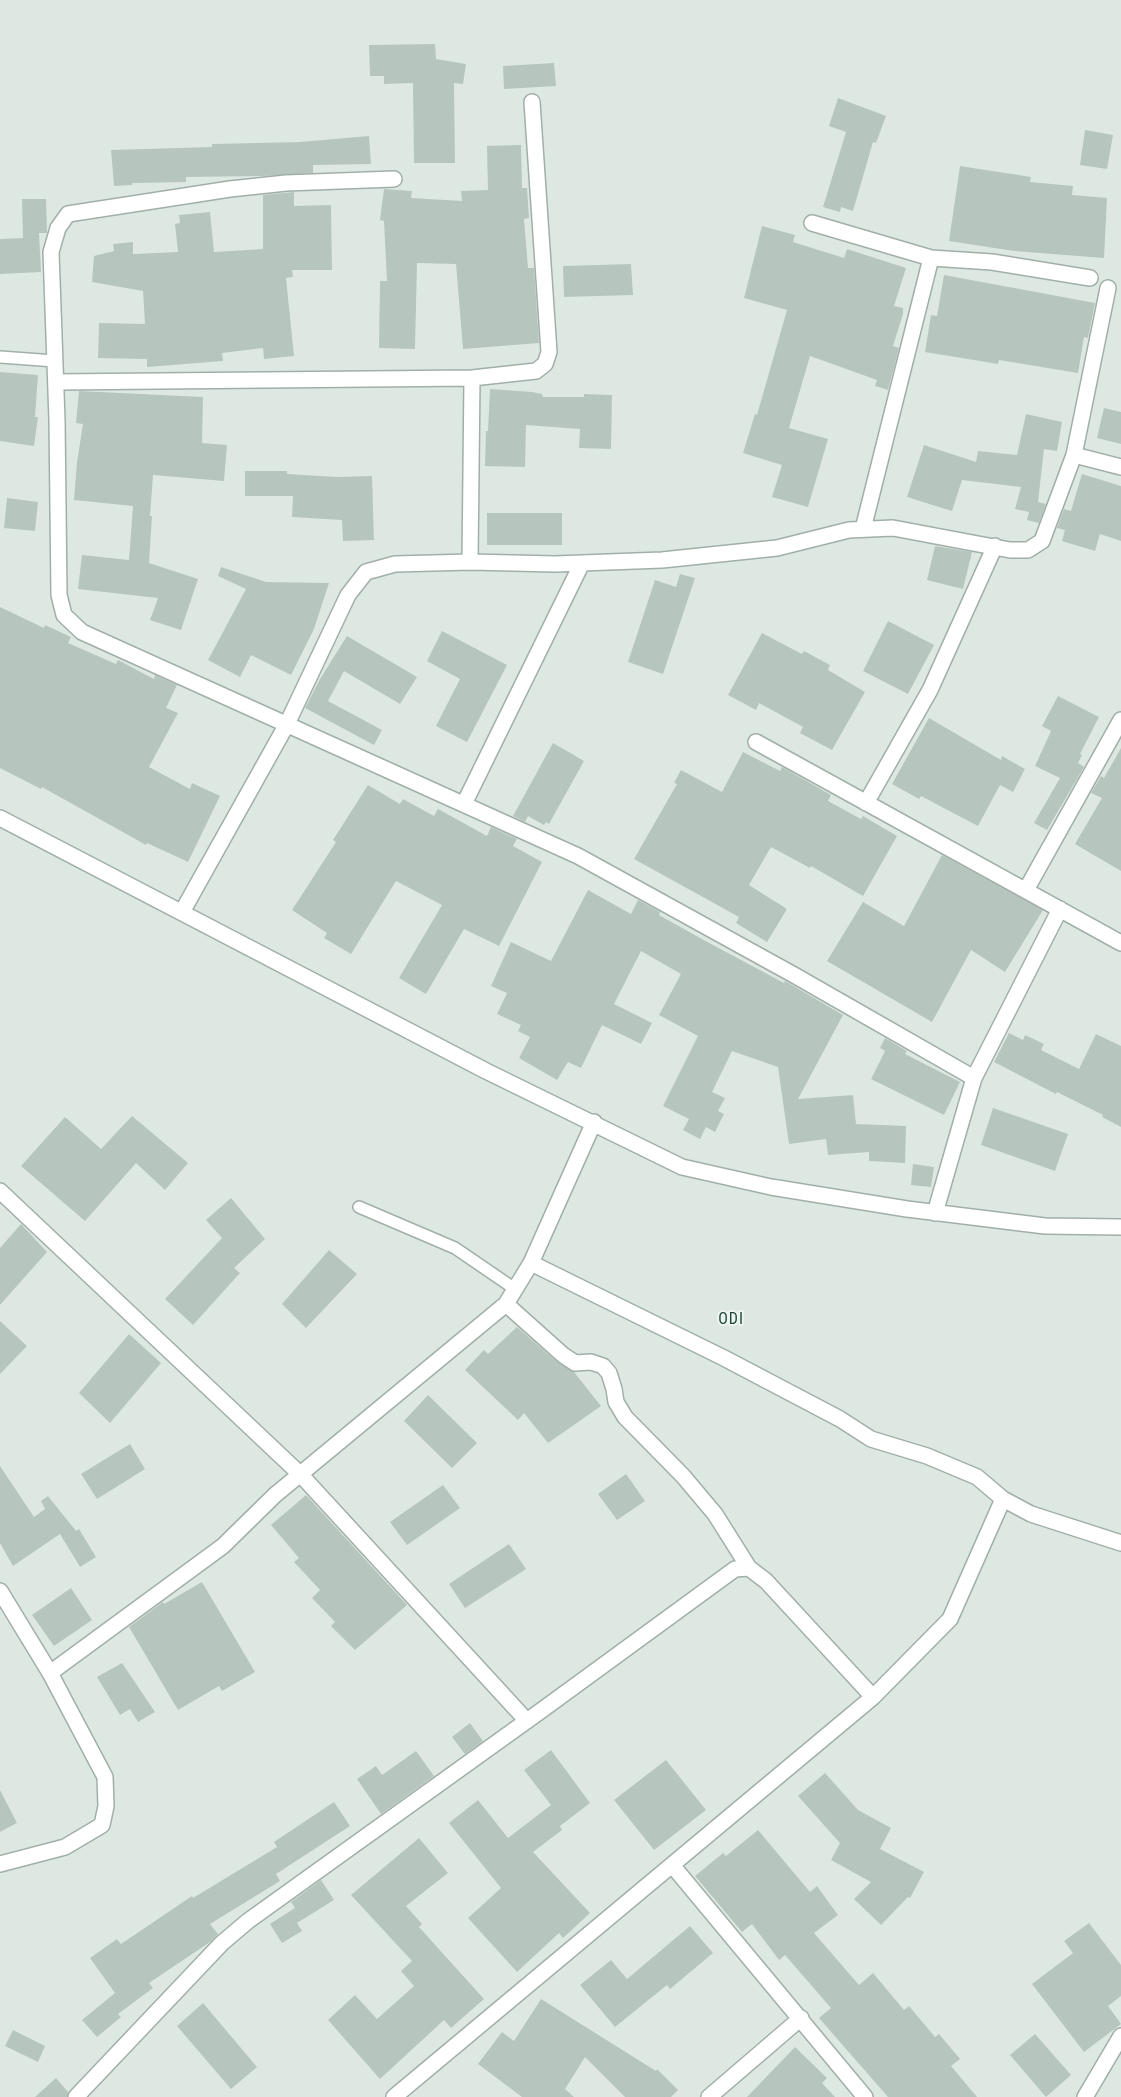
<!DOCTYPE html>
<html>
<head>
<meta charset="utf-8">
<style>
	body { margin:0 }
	canvas { display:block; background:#dee8e3 }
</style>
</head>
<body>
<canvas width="1121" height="2097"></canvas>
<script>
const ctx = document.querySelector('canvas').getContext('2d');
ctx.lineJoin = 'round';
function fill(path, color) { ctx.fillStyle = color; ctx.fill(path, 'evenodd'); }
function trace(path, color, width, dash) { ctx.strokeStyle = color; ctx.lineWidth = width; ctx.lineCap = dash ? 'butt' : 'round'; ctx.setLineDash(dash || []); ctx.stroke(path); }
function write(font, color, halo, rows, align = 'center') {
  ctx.font = font + ' "Roboto Condensed",sans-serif'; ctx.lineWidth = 4; ctx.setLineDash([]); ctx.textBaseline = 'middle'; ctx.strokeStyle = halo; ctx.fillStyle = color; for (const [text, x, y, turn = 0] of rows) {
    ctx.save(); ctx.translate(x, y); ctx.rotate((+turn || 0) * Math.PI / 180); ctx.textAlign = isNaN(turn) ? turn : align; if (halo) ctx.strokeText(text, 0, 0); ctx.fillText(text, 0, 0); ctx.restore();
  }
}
fill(new Path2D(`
	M 435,44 L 436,59 L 466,64 L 463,84 L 454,83 L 455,163 L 414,163 L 413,83 L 384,84 L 384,76 L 370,76 L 369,45 Z
	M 554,63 L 556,86 L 504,89 L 503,66 Z
	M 838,98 L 886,116 L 876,143 L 873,142 L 853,211 L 841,207 L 840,212 L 823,207 L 846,132 L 829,126 Z
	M 1085,130 L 1113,135 L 1107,169 L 1080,165 Z
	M 369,136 L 371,164 L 313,165 L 313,173 L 263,176 L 186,177 L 186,182 L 132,183 L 132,185 L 114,186 L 111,150 L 212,147 L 212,144 L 300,142 Z
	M 521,145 L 522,188 L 527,188 L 529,218 L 524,219 L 528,268 L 534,268 L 539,343 L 463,349 L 456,264 L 417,263 L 415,349 L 379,348 L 380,281 L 387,281 L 384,221 L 380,220 L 384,189 L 412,191 L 411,198 L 462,201 L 461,191 L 488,190 L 487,146 Z
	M 960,166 L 1031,177 L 1030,182 L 1073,186 L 1072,195 L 1107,198 L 1104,258 L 1014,251 L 949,241 Z
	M 294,192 L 294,206 L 331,205 L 332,270 L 292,270 L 293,277 L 286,278 L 294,356 L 264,359 L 263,348 L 222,353 L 223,361 L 147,367 L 147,359 L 98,358 L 99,323 L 145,324 L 143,291 L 92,282 L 94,256 L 114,251 L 113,244 L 133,242 L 133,254 L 178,252 L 175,224 L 180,223 L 179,215 L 210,212 L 214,252 L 263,249 L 263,195 Z
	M 22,199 L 46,199 L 47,233 L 39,233 L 41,272 L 0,274 L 0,239 L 23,238 Z
	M 762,226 L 795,235 L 793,242 L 844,258 L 847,249 L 906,268 L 894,306 L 903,308 L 903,314 L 893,346 L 899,348 L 888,390 L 875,386 L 877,380 L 810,356 L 789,428 L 828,439 L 808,507 L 772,497 L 782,465 L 743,453 L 755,414 L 757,415 L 787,310 L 744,298 Z
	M 631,264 L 633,295 L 564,297 L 563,266 Z
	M 944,275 L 1095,303 L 1088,338 L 1084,337 L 1078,373 L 999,360 L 998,364 L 925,352 L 931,315 L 937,316 Z
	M 0,372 L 38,375 L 35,417 L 38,417 L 34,446 L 0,441 Z
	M 490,389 L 532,392 L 542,394 L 543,397 L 584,397 L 584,394 L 612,395 L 611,449 L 579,448 L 580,429 L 526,425 L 525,467 L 485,466 L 486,431 L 488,431 Z
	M 79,391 L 203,397 L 202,443 L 227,445 L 224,481 L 153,475 L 150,516 L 152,516 L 149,563 L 198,579 L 181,630 L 150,620 L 158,598 L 78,589 L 82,555 L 129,560 L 133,506 L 74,500 L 77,462 L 83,424 L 76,423 Z
	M 1104,408 L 1121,412 L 1121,444 L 1097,438 Z
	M 1026,414 L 1062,422 L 1057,451 L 1044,449 L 1038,502 L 1046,504 L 1039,523 L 1027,520 L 1029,512 L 1015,509 L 1021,487 L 962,480 L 952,511 L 907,497 L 924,445 L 976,462 L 978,451 L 1017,455 Z
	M 245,471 L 287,471 L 287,474 L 337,477 L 372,476 L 374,540 L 343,541 L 342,520 L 292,517 L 293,496 L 245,496 Z
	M 1082,474 L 1121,486 L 1121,541 L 1100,534 L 1095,551 L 1062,541 L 1065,530 L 1057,528 L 1064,509 L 1071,511 Z
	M 7,498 L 38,502 L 35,531 L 4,528 Z
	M 487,513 L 562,513 L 562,545 L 487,545 Z
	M 935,546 L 972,552 L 963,589 L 927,580 Z
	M 221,567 L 266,582 L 329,583 L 314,629 L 291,675 L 251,655 L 240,677 L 208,660 L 246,589 L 218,576 Z
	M 680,574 L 695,578 L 663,674 L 628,662 L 655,580 L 676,587 Z
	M 0,607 L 44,628 L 45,625 L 71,637 L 68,643 L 116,664 L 118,660 L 154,679 L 155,675 L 177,685 L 166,708 L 178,713 L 149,767 L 190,789 L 192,783 L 220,796 L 188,862 L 147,843 L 146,845 L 42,787 L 41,789 L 0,768 Z
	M 888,621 L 934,645 L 908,694 L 863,671 Z
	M 442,631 L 507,665 L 467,742 L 436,726 L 460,679 L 427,661 Z
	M 762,633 L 802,654 L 804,651 L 830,665 L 828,670 L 865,692 L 832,750 L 800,733 L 803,727 L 759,703 L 756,710 L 728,695 Z
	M 347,636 L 417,677 L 400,704 L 344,671 L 328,701 L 382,730 L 374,745 L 305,708 L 320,679 Z
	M 1058,696 L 1099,717 L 1080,754 L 1082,755 L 1078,763 L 1084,767 L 1047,830 L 1034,823 L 1060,778 L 1035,766 L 1051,731 L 1042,726 Z
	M 929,718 L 1001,760 L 1002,756 L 1025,769 L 1013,792 L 1000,785 L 978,826 L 921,796 L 919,799 L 892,784 Z
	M 553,743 L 584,761 L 549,824 L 546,822 L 544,825 L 528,816 L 525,822 L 513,816 Z
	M 1121,748 L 1121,871 L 1075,844 L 1102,798 L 1091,793 L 1101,776 L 1104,778 Z
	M 743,752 L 780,771 L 782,767 L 831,795 L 828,801 L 861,819 L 863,816 L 897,836 L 863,896 L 811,866 L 810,868 L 771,847 L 749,885 L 787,909 L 767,942 L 736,923 L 739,917 L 634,859 L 677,784 L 674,783 L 681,770 L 722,792 Z
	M 368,785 L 400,804 L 403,799 L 434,816 L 438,809 L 487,836 L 491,827 L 517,839 L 513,846 L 542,862 L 499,946 L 464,929 L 426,994 L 399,978 L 442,905 L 396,881 L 351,954 L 324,938 L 327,933 L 292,910 L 336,842 L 333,840 Z
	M 942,855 L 1043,910 L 1005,972 L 971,950 L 932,1022 L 827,961 L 863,902 L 904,926 Z
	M 588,890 L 631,914 L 638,900 L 660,912 L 659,915 L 700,938 L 784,983 L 785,981 L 843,1015 L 798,1099 L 853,1095 L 856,1124 L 906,1126 L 905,1163 L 869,1161 L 869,1152 L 828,1155 L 826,1139 L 789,1144 L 778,1067 L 732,1051 L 712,1092 L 725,1098 L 718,1111 L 724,1114 L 715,1132 L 706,1127 L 700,1139 L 683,1130 L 689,1119 L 663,1106 L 698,1036 L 659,1015 L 681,974 L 641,951 L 614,1004 L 652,1023 L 641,1044 L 602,1025 L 581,1068 L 568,1062 L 557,1080 L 519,1058 L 530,1037 L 518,1031 L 521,1025 L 497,1014 L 507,993 L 491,986 L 511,942 L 551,961 Z
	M 1009,1033 L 1023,1040 L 1025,1035 L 1044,1044 L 1041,1050 L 1079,1069 L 1096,1034 L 1121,1046 L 1121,1127 L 1102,1117 L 1103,1115 L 1057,1092 L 1056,1094 L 994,1062 Z
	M 885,1038 L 907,1051 L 905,1054 L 960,1082 L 944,1115 L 871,1079 L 885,1051 L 880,1048 Z
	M 993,1108 L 1068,1134 L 1055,1171 L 981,1145 Z
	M 132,1116 L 188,1163 L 165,1190 L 136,1163 L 85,1221 L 21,1166 L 65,1117 L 101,1149 Z
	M 913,1164 L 934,1167 L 931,1187 L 911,1185 Z
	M 231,1198 L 265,1239 L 234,1268 L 240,1273 L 193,1325 L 165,1299 L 222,1238 L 206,1220 Z
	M 21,1224 L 47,1252 L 0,1305 L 0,1248 Z
	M 329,1250 L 357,1274 L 306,1328 L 282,1304 Z
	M 0,1321 L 27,1346 L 0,1374 Z
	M 517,1327 L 557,1362 L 574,1372 L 601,1406 L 548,1443 L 524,1413 L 518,1420 L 465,1370 L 484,1350 L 488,1354 Z
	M 129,1334 L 161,1363 L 110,1423 L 79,1393 Z
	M 428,1395 L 477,1443 L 452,1468 L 404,1421 Z
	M 130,1444 L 145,1469 L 97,1499 L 81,1474 Z
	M 0,1466 L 34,1517 L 45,1509 L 41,1501 L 48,1496 L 76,1531 L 79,1529 L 96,1557 L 80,1567 L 60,1534 L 13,1566 L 0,1543 Z
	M 626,1474 L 645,1501 L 617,1520 L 598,1494 Z
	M 443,1485 L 460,1508 L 407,1545 L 390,1522 Z
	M 306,1495 L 407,1605 L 355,1650 L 331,1626 L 335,1622 L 312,1598 L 320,1590 L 294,1562 L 299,1558 L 271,1525 Z
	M 509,1544 L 526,1569 L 465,1608 L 449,1584 Z
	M 202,1582 L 255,1672 L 222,1691 L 219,1686 L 178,1710 L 129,1627 L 163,1602 L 164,1604 Z
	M 71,1588 L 92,1620 L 54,1646 L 32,1615 Z
	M 122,1663 L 155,1712 L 138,1722 L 130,1709 L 120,1715 L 97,1677 Z
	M 470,1723 L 483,1741 L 465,1754 L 452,1737 Z
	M 551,1750 L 590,1803 L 560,1826 L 562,1830 L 533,1852 L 590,1913 L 563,1938 L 559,1933 L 517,1972 L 468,1918 L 501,1888 L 449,1823 L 478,1800 L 508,1838 L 551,1805 L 524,1770 Z
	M 416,1751 L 434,1776 L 381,1814 L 357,1779 L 376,1766 L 382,1775 Z
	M 666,1760 L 706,1810 L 654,1850 L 614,1800 Z
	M 825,1773 L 858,1810 L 891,1828 L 880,1849 L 924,1872 L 910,1898 L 908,1897 L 881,1925 L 854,1899 L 871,1882 L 831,1860 L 840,1843 L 798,1796 Z
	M 0,1790 L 17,1823 L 0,1832 Z
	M 334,1802 L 350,1826 L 276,1874 L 280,1881 L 210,1924 L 218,1934 L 210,1942 L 149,1983 L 153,1988 L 118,2014 L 121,2017 L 97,2037 L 82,2020 L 115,1993 L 90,1958 L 117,1939 L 121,1944 L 192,1896 L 193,1898 L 277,1847 L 274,1842 Z
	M 758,1830 L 810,1892 L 817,1886 L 838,1915 L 814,1933 L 859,1985 L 873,1973 L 904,2010 L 909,2006 L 935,2037 L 939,2034 L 960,2059 L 951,2066 L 977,2097 L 888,2097 L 819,2018 L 831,2008 L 785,1955 L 779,1960 L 752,1924 L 742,1932 L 695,1876 L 723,1853 L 726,1856 Z
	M 419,1838 L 448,1873 L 406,1906 L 422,1924 L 419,1927 L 484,1999 L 451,2028 L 444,2020 L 380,2079 L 328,2020 L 355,1995 L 377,2019 L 414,1986 L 401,1971 L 412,1961 L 351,1895 Z
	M 321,1880 L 334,1900 L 297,1923 L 302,1931 L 282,1943 L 270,1924 L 295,1908 L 291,1902 Z
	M 1089,1923 L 1121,1965 L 1121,1996 L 1108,2006 L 1121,2024 L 1084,2052 L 1032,1984 L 1073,1953 L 1064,1941 Z
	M 690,1926 L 713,1953 L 670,1989 L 667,1985 L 615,2027 L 580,1985 L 611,1960 L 627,1979 Z
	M 541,1999 L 656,2071 L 657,2069 L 678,2090 L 671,2097 L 625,2097 L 585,2057 L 565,2089 L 574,2097 L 522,2097 L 478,2064 L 502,2032 L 514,2041 Z
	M 203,2003 L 257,2067 L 231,2089 L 177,2026 Z
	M 13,2030 L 45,2046 L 38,2062 L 5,2046 Z
	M 1035,2034 L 1071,2075 L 1046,2097 L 1010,2055 Z
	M 795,2047 L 827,2078 L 822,2083 L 835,2097 L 747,2097 Z
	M 56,2078 L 68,2092 L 67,2097 L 35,2097 Z`), '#b6c6be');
const lane = new Path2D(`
	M 0,357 L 55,361
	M 359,1207 L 455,1248 L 515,1289`);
const street = new Path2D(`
	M 394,179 L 286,183 L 230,189 L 68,214 L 58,228 L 51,252 L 57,420 L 59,595 L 64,615 L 82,632 L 578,856 L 794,975 L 974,1078
	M 812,223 L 931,258 L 992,262 L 1090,278
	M 56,382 L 472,378 L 536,371 L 545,364 L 549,352 L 532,102
	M 1074,455 L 1108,288
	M 863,529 L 931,258
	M 470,562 L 472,378
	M 756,742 L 1121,943
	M 866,803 L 930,690 L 995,546
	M 464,804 L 582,563
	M 0,818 L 486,1071 L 682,1167 L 771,1187 L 907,1209 L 1045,1226 L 1121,1227
	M 1026,890 L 1121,720
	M 182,912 L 287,724 L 348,595 L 366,572 L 395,564 L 470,562 L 555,564 L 662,560 L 777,548 L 849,530 L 893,528 L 1010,550 L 1028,550 L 1042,541 L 1074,455 L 1121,467
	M 0,1191 L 301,1475 L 527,1721
	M 935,1213 L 974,1078 L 1060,909
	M 531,1263 L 724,1358 L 840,1419 L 871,1439 L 927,1456 L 977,1477 L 1003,1499 L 1031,1514 L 1121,1543
	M 506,1304 L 563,1355 L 575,1363 L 591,1362 L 603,1366 L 609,1373 L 614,1389 L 616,1402 L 625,1417 L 683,1476 L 715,1514 L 749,1568 L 766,1581 L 873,1697
	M 0,1591 L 50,1673 L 105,1777 L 106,1806 L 102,1825 L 65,1847 L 0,1864
	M 50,1673 L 223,1546 L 275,1495 L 506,1304 L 531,1263 L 594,1122
	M 672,1865 L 865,2097
	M 76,2097 L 222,1943 L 248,1921 L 542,1710 L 735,1569 L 749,1568
	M 394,2097 L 873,1697 L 950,1619 L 1003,1499
	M 709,2097 L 801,2018
	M 1085,2097 L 1121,2036`);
trace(lane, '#a1afa9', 14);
trace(street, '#a1afa9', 18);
trace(lane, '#fff', 11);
trace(street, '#fff', 15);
ctx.letterSpacing = '1px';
write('16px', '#1e473a', '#eef5f1', [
	["ODI",731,1320]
]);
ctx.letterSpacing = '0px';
</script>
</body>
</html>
